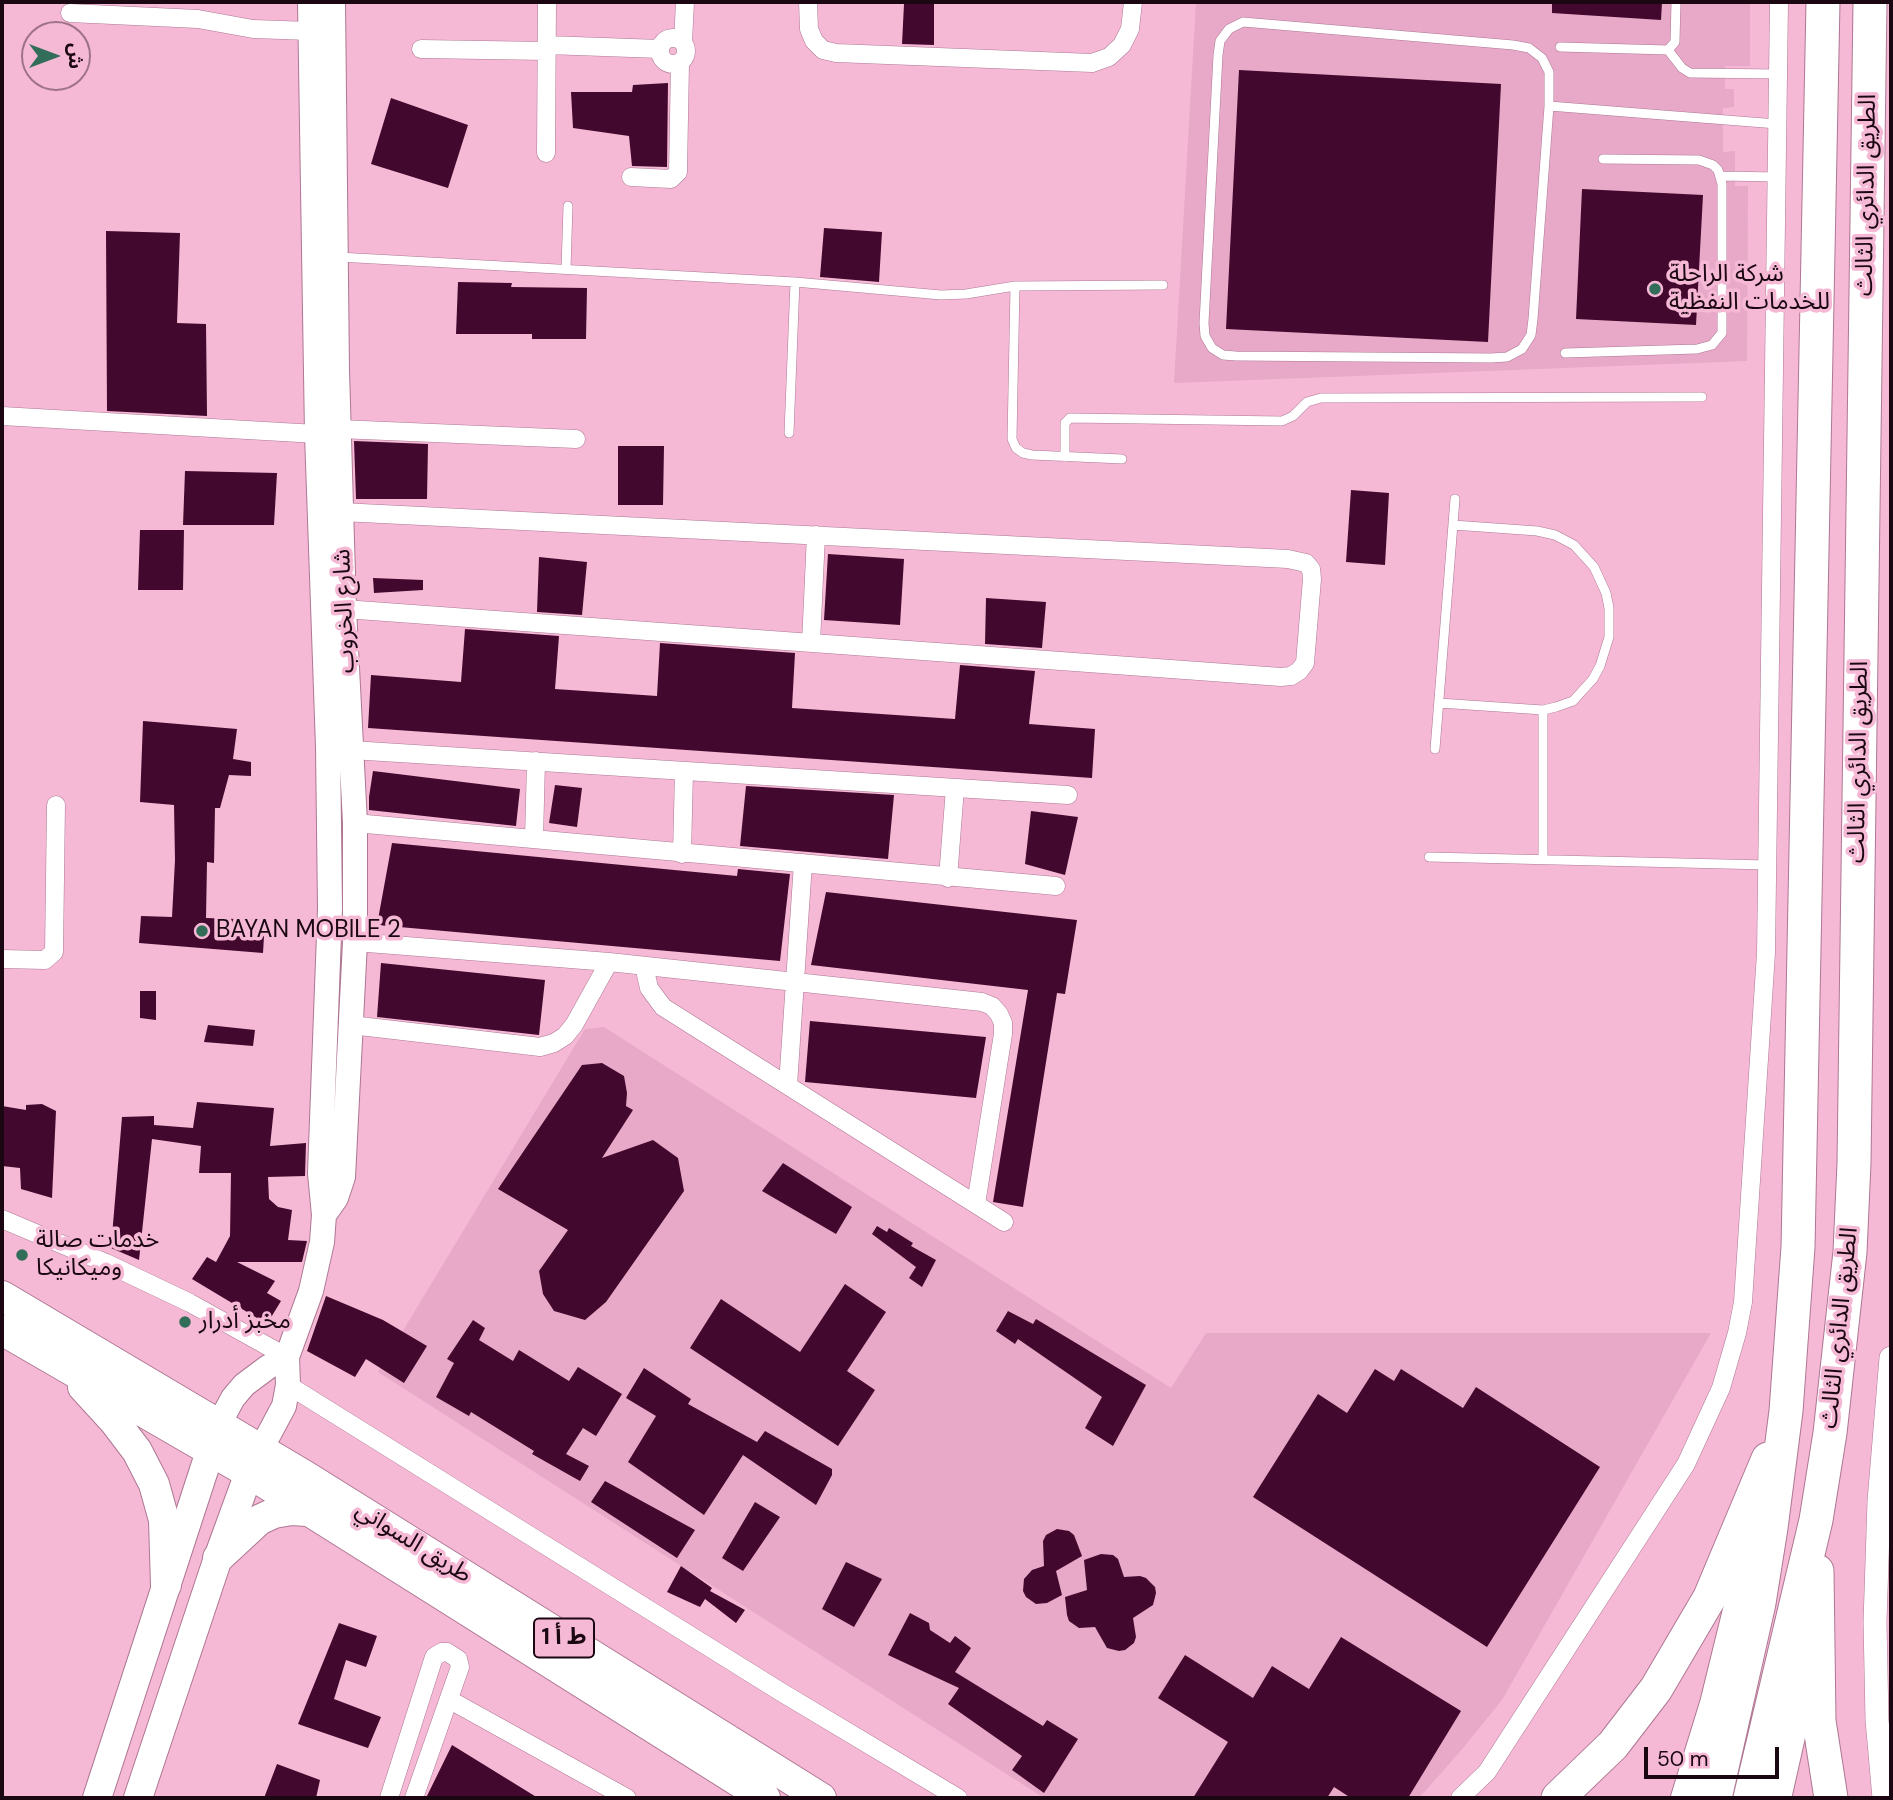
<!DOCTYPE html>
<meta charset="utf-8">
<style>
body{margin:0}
#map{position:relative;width:1893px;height:1800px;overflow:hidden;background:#f5b9d6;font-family:"DM Sans","Noto Sans Arabic",sans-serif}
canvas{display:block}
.frame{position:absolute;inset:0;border:4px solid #1b0712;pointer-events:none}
.north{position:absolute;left:21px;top:21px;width:70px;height:70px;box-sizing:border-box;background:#f5b9d6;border:2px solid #9e7288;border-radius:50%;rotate:90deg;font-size:19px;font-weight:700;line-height:28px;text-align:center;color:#1b0712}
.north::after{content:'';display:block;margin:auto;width:24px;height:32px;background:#316d58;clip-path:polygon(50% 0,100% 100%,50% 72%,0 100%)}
.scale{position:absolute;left:1644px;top:1747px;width:135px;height:32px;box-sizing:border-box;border:4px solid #1b0712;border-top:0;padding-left:9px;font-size:21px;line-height:24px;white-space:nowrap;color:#1b0712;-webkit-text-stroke:5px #f5b9d6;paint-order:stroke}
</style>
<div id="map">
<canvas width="1893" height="1800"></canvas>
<div class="frame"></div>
<div class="north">ش</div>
<div class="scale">50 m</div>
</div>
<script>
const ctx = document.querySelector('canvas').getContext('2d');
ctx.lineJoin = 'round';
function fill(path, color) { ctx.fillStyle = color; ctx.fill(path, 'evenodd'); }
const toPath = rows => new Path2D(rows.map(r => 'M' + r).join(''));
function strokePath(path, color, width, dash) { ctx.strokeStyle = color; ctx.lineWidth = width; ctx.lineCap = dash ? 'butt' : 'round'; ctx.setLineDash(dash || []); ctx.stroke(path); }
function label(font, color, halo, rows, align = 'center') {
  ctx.font = font + ' "DM Sans","Noto Sans Arabic",sans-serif'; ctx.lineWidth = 7; ctx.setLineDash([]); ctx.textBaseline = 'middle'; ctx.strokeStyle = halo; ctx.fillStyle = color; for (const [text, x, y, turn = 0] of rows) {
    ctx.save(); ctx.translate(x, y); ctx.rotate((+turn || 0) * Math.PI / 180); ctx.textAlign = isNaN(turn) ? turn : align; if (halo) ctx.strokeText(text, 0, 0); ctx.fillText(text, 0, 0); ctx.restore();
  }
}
fill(toPath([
 [1196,2,1750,2,1750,66,1725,66,1725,89,1734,89,1734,107,1723,108,1723,152,1735,151,1735,186,1748,186,1747,361,1174,383],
 [604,1027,1171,1388,1206,1333,1711,1333,1502,1700,1464,1747,1419,1798,1044,1798,378,1372,585,1029]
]), '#e8a8c8');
fill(toPath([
 [1552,2,1662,2,1661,20,1552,13],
 [904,4,934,4,934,45,902,44],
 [1239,70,1501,84,1488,342,1226,329],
 [668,83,667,167,632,166,629,136,573,128,571,92,632,92,633,85],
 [391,98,468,125,448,188,371,164],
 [1582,189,1703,195,1696,325,1576,319],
 [824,228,882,232,879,282,820,277],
 [106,231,180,233,177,323,206,324,207,416,107,411],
 [458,282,512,283,511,287,587,288,586,339,532,339,532,334,456,334],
 [354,441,428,444,427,499,356,499],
 [618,446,664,446,663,505,618,505],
 [185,471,277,473,274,525,183,525],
 [1351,490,1389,493,1385,565,1346,562],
 [140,530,184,530,183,590,138,590],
 [828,554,904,559,900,625,824,620],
 [539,557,587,562,582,615,537,612],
 [373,578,423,580,423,590,374,593],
 [986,598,1046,602,1042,648,985,644],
 [465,629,559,636,555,689,657,696,660,643,795,653,792,708,955,719,960,665,1035,671,1029,724,1095,729,1092,778,368,728,371,675,461,682],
 [143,721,237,729,233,759,251,762,251,776,229,775,220,808,215,808,214,863,207,862,206,918,265,920,263,953,139,943,141,916,172,917,175,860,174,805,140,802],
 [373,771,520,789,516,826,369,810,369,797],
 [555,785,582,788,577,827,549,823],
 [746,786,894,795,888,859,740,846],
 [1031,811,1078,817,1065,875,1025,864],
 [392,843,737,876,738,869,790,874,780,961,377,925],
 [826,892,1077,920,1065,994,1057,993,1023,1207,993,1202,1028,990,811,965],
 [381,963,545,980,539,1035,377,1017],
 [140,991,156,991,156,1020,140,1018],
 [810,1021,986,1037,976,1098,805,1082],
 [208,1025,255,1030,253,1046,204,1042],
 [602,1063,624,1076,627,1093,626,1106,633,1110,602,1158,653,1140,678,1158,684,1191,606,1302,585,1320,554,1311,543,1294,539,1271,568,1230,498,1189,582,1065],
 [197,1102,274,1108,270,1146,306,1143,305,1176,268,1177,269,1199,278,1207,292,1210,288,1240,307,1241,302,1262,237,1262,275,1281,267,1293,281,1301,267,1324,192,1279,207,1257,216,1262,230,1236,231,1173,199,1173,201,1146,152,1139,139,1260,111,1248,122,1117,154,1116,154,1125,193,1128],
 [42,1104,56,1111,52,1198,21,1189,20,1168,2,1166,2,1106,26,1110,26,1105],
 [783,1163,852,1207,836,1234,762,1191],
 [877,1226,887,1232,889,1228,913,1243,911,1246,936,1260,922,1287,909,1278,916,1267,872,1234],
 [845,1284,886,1312,847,1371,875,1390,838,1446,690,1348,721,1299,800,1352],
 [326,1296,383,1320,427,1346,404,1383,366,1359,355,1377,307,1351],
 [1008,1311,1033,1324,1036,1319,1146,1385,1113,1446,1085,1428,1102,1397,1018,1339,1015,1344,996,1331],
 [473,1320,485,1328,479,1340,513,1361,519,1350,569,1381,578,1367,622,1394,596,1436,583,1428,566,1454,589,1466,580,1481,532,1454,534,1451,471,1412,469,1416,436,1397,454,1363,447,1359],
 [644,1368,691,1399,688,1404,757,1442,765,1431,832,1469,832,1475,816,1505,743,1455,704,1515,628,1462,656,1416,626,1398],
 [1375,1369,1394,1381,1401,1369,1463,1408,1476,1387,1600,1467,1487,1647,1253,1497,1318,1394,1347,1413],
 [605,1481,695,1530,677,1558,591,1502],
 [755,1502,780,1517,743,1571,722,1558],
 [1057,1529,1069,1531,1074,1535,1082,1556,1056,1571,1062,1595,1047,1603,1036,1604,1026,1597,1023,1591,1024,1579,1032,1570,1044,1566,1043,1541,1046,1535],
 [1101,1554,1113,1555,1118,1559,1124,1577,1140,1576,1146,1578,1155,1587,1156,1593,1153,1605,1133,1618,1136,1637,1134,1643,1125,1650,1119,1651,1107,1648,1095,1627,1079,1628,1069,1621,1067,1615,1065,1597,1087,1590,1084,1560],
 [846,1562,882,1579,854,1627,822,1609],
 [681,1566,712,1588,710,1591,745,1610,736,1623,705,1599,700,1607,667,1592],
 [910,1613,929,1623,930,1630,950,1643,955,1636,971,1648,955,1672,1043,1726,1047,1720,1078,1739,1044,1793,1012,1770,1022,1756,948,1704,959,1688,888,1655],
 [339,1623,377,1636,366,1667,346,1660,334,1699,381,1717,368,1748,298,1724],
 [1341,1637,1461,1711,1408,1798,1351,1798,1334,1787,1327,1798,1193,1798,1228,1742,1158,1698,1185,1655,1253,1698,1272,1666,1309,1689],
 [452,1745,538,1798,426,1798],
 [277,1764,320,1780,316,1798,264,1798]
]), '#43082d');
const service = toPath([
 [1243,22,1513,45,1529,48,1542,58,1549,72,1549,106,1533,319,1531,335,1522,349,1507,357,1491,358,1236,356,1223,355,1212,348,1205,336,1204,323,1218,55,1220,41,1229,29,1243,22],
 [1560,47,1668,50,1675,42,1676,2],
 [1668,50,1682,68,1690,73,1778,74],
 [1549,106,1777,124],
 [1721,176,1777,177],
 [338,257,795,282,941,295,966,294,1015,286,1163,285],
 [566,269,568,206],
 [1015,286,1012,439,1016,448,1023,453,1032,455,1122,459],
 [1565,353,1697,349,1712,345,1722,333,1722,184,1718,170,1713,165,1699,160,1603,159],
 [789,433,795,282],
 [1065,457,1065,423,1070,418,1282,421,1293,416,1307,402,1321,398,1702,397],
 [1439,703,1543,710,1556,707,1573,701,1593,679,1600,666,1609,637,1609,608,1606,593,1594,567,1574,545,1555,535,1537,531,1453,525],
 [1543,710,1543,859],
 [1435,749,1455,499],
 [1429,857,1767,865]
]);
const minor = toPath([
 [808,2,809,29,814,41,823,50,836,53,1092,63,1109,57,1122,45,1130,29,1133,2],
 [70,13,198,19,253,29,310,31],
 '660 51a13 13 0 1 1 26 0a13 13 0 1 1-26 0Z',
 [683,42,685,2],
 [547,45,660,49],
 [421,49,547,51],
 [546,153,547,2],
 [631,177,671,179,678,172,680,63],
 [2,416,317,434],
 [339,429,576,439],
 [341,512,1288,559,1306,563,1311,569,1312,579,1305,663,1299,671,1291,676,1281,677,344,609],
 [811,643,816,535],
 [351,750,1068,795],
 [355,823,1056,886],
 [534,839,536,761],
 [682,854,684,771],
 [948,878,955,788],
 [355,942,609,962,982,1002,992,1006,999,1014,1003,1023,1003,1034,976,1204],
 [2,959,45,960,54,952,56,805],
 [644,966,649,988,663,1007,1004,1222],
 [351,1025,540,1047,554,1043,565,1036,574,1025,609,962],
 [788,1085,803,863],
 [2,1219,106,1263,190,1303,287,1357],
 [288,1385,781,1692,958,1798],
 [450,1700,627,1798],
 [389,1798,434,1657,442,1652,447,1652,458,1659,460,1667,414,1798],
 [1460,1798,1487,1772,1686,1464,1721,1388,1737,1333,1743,1302,1766,953,1779,2]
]);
const tertiary = toPath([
 [1884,1798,1877,1720,1875,1622,1879,1501,1891,1358]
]);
const secondary = toPath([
 [324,1215,336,1198,343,1177,355,942,355,823,344,609,337,370,333,2],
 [219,1424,233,1398,244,1385,268,1367,287,1357],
 [261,1449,284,1406,288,1385,287,1357,311,1291,322,1242,324,1215,320,1173,330,908,328,747,317,434,310,2]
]);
const primary = toPath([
 [97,1798,217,1430],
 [138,1798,218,1558,249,1473,258,1454]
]);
const trunk = toPath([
 [2,1296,307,1477,821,1798],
 [2,1330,249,1473,765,1798],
 [83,1387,115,1422,137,1451,154,1484,164,1520,166,1585],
 [218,1558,259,1520,274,1513,291,1510,307,1511],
 [1686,1798,1715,1704,1756,1537],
 [1776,1798,1790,1736,1802,1629]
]);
const motorway = toPath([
 [1817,1571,1819,1721,1831,1798],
 [1558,1798,1613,1745,1656,1689,1710,1597,1768,1459],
 [1715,1798,1759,1603,1771,1528,1786,1411,1798,1247,1823,2],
 [1750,1798,1816,1520,1830,1433,1850,1252,1854,1163,1870,2]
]);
strokePath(service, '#ae7793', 10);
strokePath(minor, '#ae7793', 19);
strokePath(tertiary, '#ae7793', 24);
strokePath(secondary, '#ae7793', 26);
strokePath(primary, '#ae7793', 30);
strokePath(trunk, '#ae7793', 32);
strokePath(motorway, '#ae7793', 35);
strokePath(service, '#fff', 9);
strokePath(minor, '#fff', 18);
strokePath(tertiary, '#fff', 23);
strokePath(secondary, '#fff', 24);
strokePath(primary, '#fff', 28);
strokePath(trunk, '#fff', 30);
strokePath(motorway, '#fff', 33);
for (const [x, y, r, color] of [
 [1655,289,7,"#316d58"],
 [202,931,7,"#316d58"],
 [22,1255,7,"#316d58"],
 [185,1322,7,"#316d58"]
]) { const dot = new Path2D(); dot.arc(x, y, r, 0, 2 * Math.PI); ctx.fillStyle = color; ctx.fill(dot); strokePath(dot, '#f5b9d6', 2.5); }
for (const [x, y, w] of [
 [564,1638,60]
]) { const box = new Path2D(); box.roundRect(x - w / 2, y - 19.5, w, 39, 5); ctx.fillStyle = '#f5b9d6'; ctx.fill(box); strokePath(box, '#1b0712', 2); }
label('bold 23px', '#1b0712', null, [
 ["ط أ 1",564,1638]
]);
label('24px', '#1b0712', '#f5b9d6', [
 ["الطريق الدائري الثالث",1867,195,-89],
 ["شارع الخروب",345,611,-92],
 ["الطريق الدائري الثالث",1859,762,-89],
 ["الطريق الدائري الثالث",1840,1328,-84],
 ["طريق السواني",413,1543,32]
]);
label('24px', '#1b0712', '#f5b9d6', [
 ["شركة الراحلة",1669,275],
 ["للخدمات النفظية",1669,303],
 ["BAYAN MOBILE 2",216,931],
 ["خدمات صالة",36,1241],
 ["وميكانيكا",36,1269],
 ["مخبز أدرار",199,1322]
], 'left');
</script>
